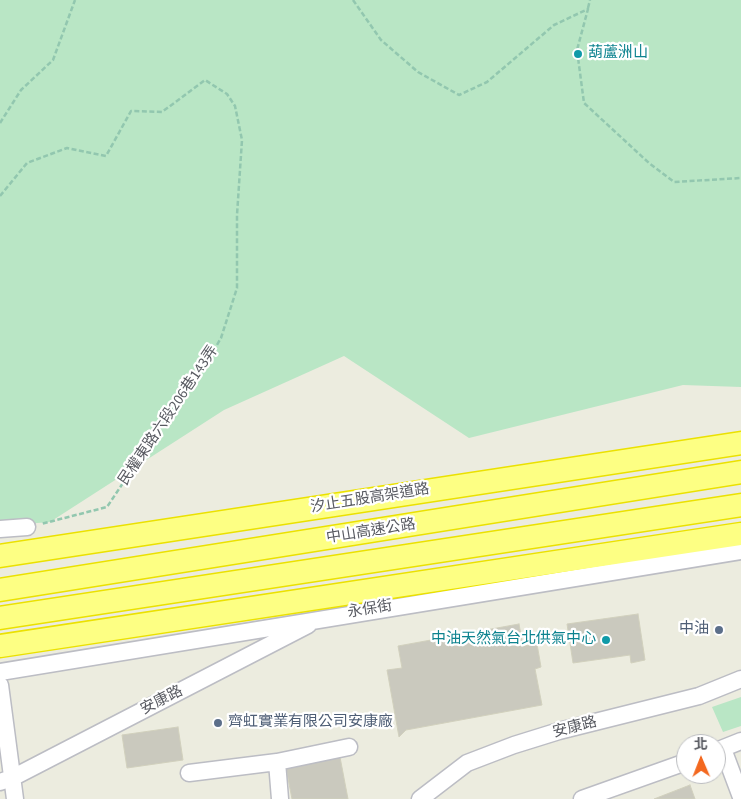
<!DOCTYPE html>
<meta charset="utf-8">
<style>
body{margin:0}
#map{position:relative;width:741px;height:799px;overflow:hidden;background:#ececdf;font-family:"Source Sans 3","Noto Sans TC",sans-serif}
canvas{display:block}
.north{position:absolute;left:676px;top:734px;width:50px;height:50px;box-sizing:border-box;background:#fff;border:1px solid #bcbdc0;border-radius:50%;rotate:359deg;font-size:14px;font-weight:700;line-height:20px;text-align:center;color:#585a61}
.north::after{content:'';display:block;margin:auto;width:18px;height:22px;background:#f3681f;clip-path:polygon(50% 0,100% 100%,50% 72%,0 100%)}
</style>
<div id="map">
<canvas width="741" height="799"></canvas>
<div class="north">北</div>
</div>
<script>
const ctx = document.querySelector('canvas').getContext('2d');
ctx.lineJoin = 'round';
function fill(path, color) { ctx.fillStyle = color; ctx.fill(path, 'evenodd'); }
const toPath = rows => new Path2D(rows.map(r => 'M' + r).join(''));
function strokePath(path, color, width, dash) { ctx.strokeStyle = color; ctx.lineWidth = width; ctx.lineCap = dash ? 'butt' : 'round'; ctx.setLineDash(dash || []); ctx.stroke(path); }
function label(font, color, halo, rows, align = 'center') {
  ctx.font = font + ' "Source Sans 3","Noto Sans TC",sans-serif'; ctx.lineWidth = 4.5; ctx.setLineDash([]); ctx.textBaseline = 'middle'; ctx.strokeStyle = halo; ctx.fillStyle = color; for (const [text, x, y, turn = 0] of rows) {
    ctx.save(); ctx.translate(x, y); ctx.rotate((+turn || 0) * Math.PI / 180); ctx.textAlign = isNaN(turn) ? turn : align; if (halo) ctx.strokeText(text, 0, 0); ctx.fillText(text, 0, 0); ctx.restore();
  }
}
fill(toPath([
 [0,0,741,0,741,387,683,385,469,438,344,356,224,410,50,522,0,526],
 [741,697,741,726,723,732,712,707]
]), '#b9e6c5');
const building = toPath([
 [638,614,645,660,631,663,630,655,573,663,567,624,638,614],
 [519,624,523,646,537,644,541,667,535,669,542,705,406,730,399,737,387,670,402,668,398,646,519,624],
 [178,727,183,760,127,768,122,735,178,727],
 [340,757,348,799,292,799,286,768,340,757],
 [690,785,695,799,654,799,690,785]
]);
fill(building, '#cac9be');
strokePath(building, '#d1d0bd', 1);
const minor = toPath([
 [0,529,27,527],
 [0,672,741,551],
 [0,685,15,799],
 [723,749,741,797],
 [716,751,741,741],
 [277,762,349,747],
 [189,773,277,762,280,799],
 [0,782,12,778,308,625],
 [420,799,467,763,514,745,559,731,699,696,741,679],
 [582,799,686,762]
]);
const highway = toPath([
 [0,556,741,443],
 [0,590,741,472],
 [0,618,741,505],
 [0,646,741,534]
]);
strokePath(minor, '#bcbdc4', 19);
strokePath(highway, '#ebe100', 25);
strokePath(toPath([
 [353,0,381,40,418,72,459,95,487,82,554,25,588,9,577,50,584,103,649,163,674,182,741,178],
 [588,8,590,0],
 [0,123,21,90,53,60,75,0],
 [0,196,27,163,67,148,106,156,131,111,162,112,205,80,227,94,235,106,242,140,237,215,237,288,221,338,198,377,167,417,107,507,41,524]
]), '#92c7af', 2.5, [5, 2.5]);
strokePath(minor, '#fff', 16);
strokePath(highway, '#fdff83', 22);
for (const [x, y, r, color] of [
 [578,54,5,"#0f9aa8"],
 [719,630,5,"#5c6f8a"],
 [606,640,5,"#0f9aa8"],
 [218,723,5,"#5c6f8a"]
]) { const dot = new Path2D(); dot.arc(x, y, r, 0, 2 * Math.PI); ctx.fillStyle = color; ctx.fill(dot); strokePath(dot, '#fff', 2); }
label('15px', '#0d838f', '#fff', [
 ["葫蘆洲山",588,54],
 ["中油天然氣台北供氣中心",596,640,"right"]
], 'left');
label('15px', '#585a61', '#fff', [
 ["民權東路六段206巷143弄",169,416,-56],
 ["汐止五股高架道路",370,499,-9],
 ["中山高速公路",371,532,-9],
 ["永保街",370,610,-9],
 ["安康路",162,701,-27],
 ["安康路",575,728,-14]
]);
label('15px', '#4e5e75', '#fff', [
 ["中油",709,630],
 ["齊虹實業有限公司安康廠",228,723,"left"]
], 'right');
</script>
